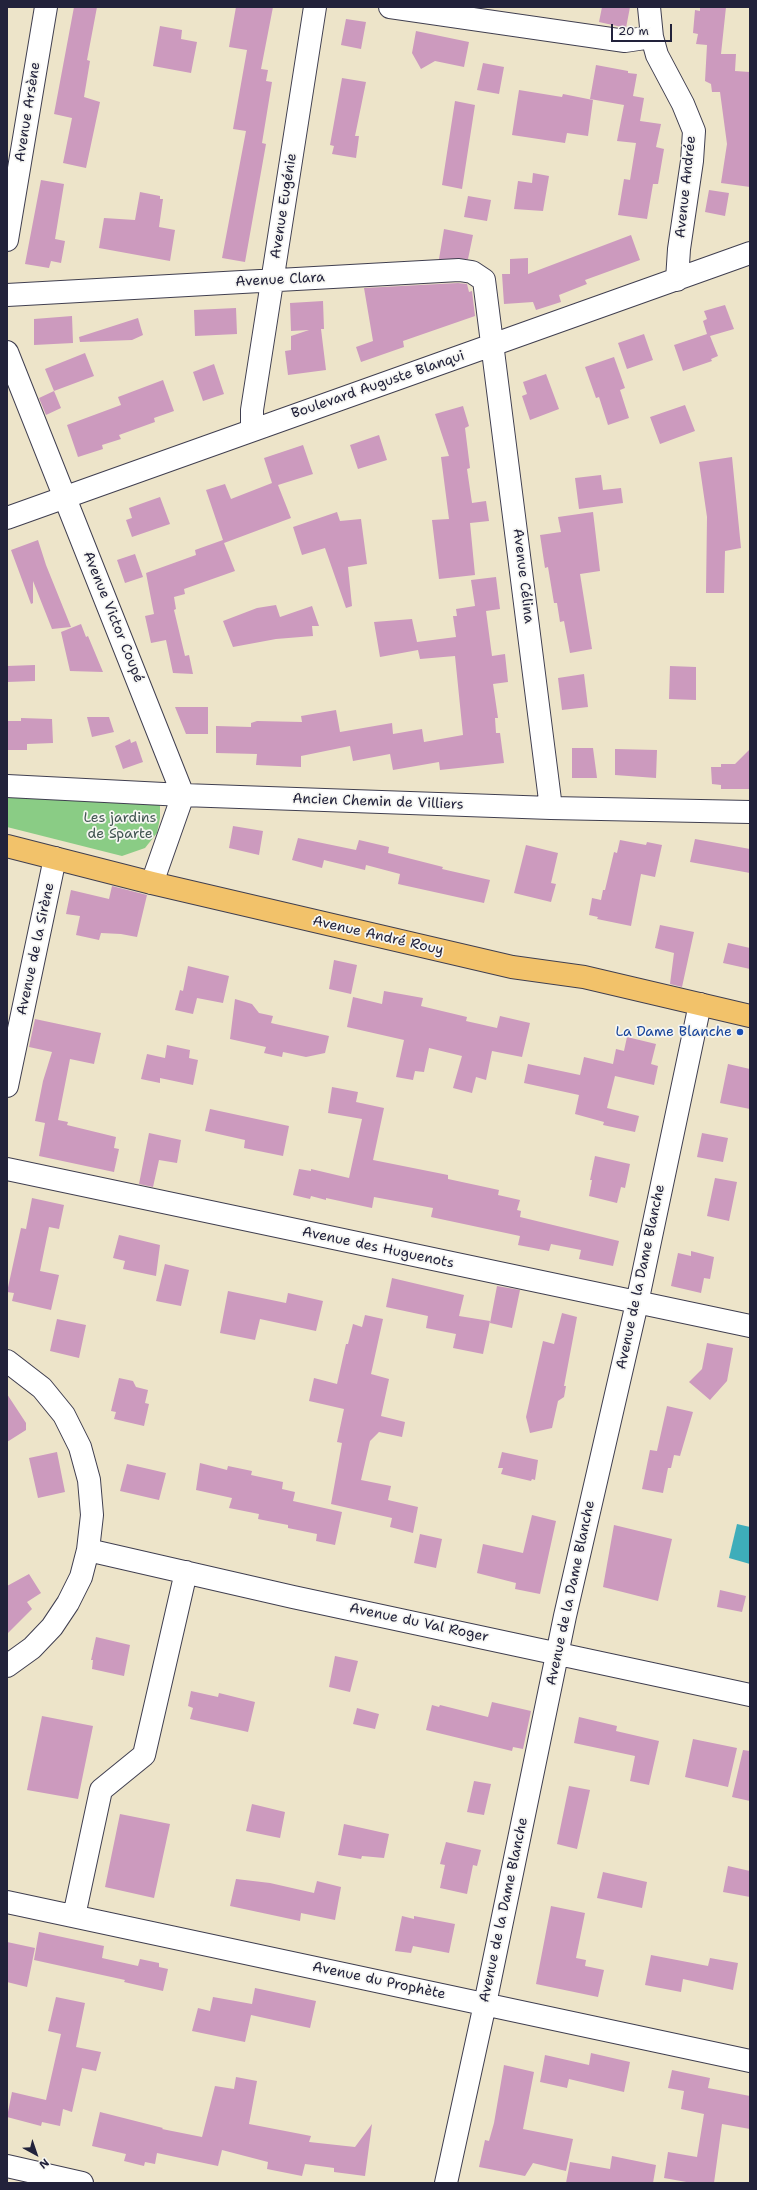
<!DOCTYPE html>
<meta charset="utf-8">
<style>
body{margin:0}
#map{position:relative;width:757px;height:2190px;overflow:hidden;background:#ede4c9;font-family:"Shantell Sans",sans-serif}
canvas{display:block}
.frame{position:absolute;inset:0;border:8px solid #22223b;pointer-events:none}
.north{position:absolute;left:16px;top:2134px;width:40px;height:40px;-webkit-text-stroke:3px #f6f6f2;paint-order:stroke;rotate:140deg;font-size:11px;font-weight:700;line-height:16px;text-align:center;color:#22223b}
.north::after{content:'';display:block;margin:auto;width:14px;height:18px;background:#22223b;clip-path:polygon(50% 0,100% 100%,50% 72%,0 100%)}
.scale{position:absolute;left:611px;top:24px;width:61px;height:18px;box-sizing:border-box;border:2px solid #22223b;border-top:0;padding-left:5px;font-size:12px;line-height:14px;white-space:nowrap;color:#22223b;-webkit-text-stroke:3px #f6f6f2;paint-order:stroke}
</style>
<div id="map">
<canvas width="757" height="2190"></canvas>
<div class="frame"></div>
<div class="north">N</div>
<div class="scale">20 m</div>
</div>
<script>
const ctx = document.querySelector('canvas').getContext('2d');
ctx.lineJoin = 'round';
function fill(path, color) { ctx.fillStyle = color; ctx.fill(path, 'evenodd'); }
const toPath = rows => new Path2D(rows.map(r => 'M' + r).join(''));
function strokePath(path, color, width, dash) { ctx.strokeStyle = color; ctx.lineWidth = width; ctx.lineCap = dash ? 'butt' : 'round'; ctx.setLineDash(dash || []); ctx.stroke(path); }
function label(font, color, halo, rows, align = 'center') {
  ctx.font = font + ' "Shantell Sans",sans-serif'; ctx.lineWidth = 3.5; ctx.setLineDash([]); ctx.textBaseline = 'middle'; ctx.strokeStyle = halo; ctx.fillStyle = color; for (const [text, x, y, turn = 0] of rows) {
    ctx.save(); ctx.translate(x, y); ctx.rotate((+turn || 0) * Math.PI / 180); ctx.textAlign = isNaN(turn) ? turn : align; if (halo) ctx.strokeText(text, 0, 0); ctx.fillText(text, 0, 0); ctx.restore();
  }
}
fill(toPath([
 [7,794,160,805,160,818,157,833,145,848,122,856,7,827]
]), '#8acc85');
fill(toPath([
 [737,1524,750,1527,750,1564,729,1558]
]), '#3eadba');
fill(toPath([
 [74,7,97,7,87,60,90,61,84,97,100,102,86,168,63,163,72,118,54,114],
 [236,7,273,7,261,69,268,70,266,81,272,82,262,143,266,144,245,262,222,258,246,131,233,129,247,50,229,47],
 [602,7,630,7,626,28,599,22],
 [700,7,726,7,721,54,736,54,735,71,750,72,750,187,721,183,727,144,720,92,712,92,711,84,705,81,707,45,696,44,698,34,693,33,695,10,700,11],
 [346,19,366,22,361,49,341,45],
 [160,26,182,30,181,39,197,42,191,73,153,66],
 [416,31,469,42,464,67,435,61,421,69,412,53],
 [483,63,504,67,499,94,477,90],
 [596,65,628,71,628,73,637,74,633,96,644,98,640,121,661,124,656,147,664,149,658,184,653,184,647,219,618,215,624,179,630,180,636,143,617,141,624,105,590,99],
 [342,78,366,82,355,136,359,136,356,158,332,154,334,146,330,145],
 [519,90,562,97,563,94,593,100,588,136,567,133,565,143,512,135],
 [455,101,475,105,462,189,442,185],
 [533,173,549,176,543,211,514,209,518,181,532,183],
 [41,180,64,184,55,239,65,241,61,263,51,261,49,268,25,264],
 [709,190,729,193,725,216,705,212],
 [140,192,160,196,160,199,163,199,159,227,175,230,170,261,99,248,104,218,135,220],
 [468,196,491,200,487,221,464,217],
 [444,229,473,235,468,259,439,259],
 [631,235,640,260,585,280,587,284,559,295,561,302,536,310,533,302,504,304,502,274,510,274,510,259,528,258,528,274],
 [458,283,467,284,469,292,472,291,475,316,403,341,404,347,361,362,356,347,373,341,364,288],
 [323,301,324,329,321,329,326,370,288,375,285,351,291,350,291,336,309,330,291,331,290,303],
 [725,305,734,329,710,336,718,356,711,359,712,361,683,371,674,345,707,334,703,321,707,319,704,311],
 [236,308,237,334,195,336,194,310],
 [72,316,73,343,34,345,34,319],
 [138,318,143,335,132,340,80,342,79,337],
 [644,334,653,360,627,369,618,343],
 [85,353,94,376,54,391,45,369],
 [614,357,625,388,620,390,629,418,608,425,599,397,596,398,585,367],
 [214,364,224,394,203,401,193,372],
 [546,374,559,409,530,420,522,396,527,394,523,382],
 [163,380,174,411,154,418,155,422,119,435,121,439,102,445,103,449,78,457,67,425,121,405,118,397],
 [54,391,61,408,46,415,39,398],
 [685,405,695,431,660,444,650,417],
 [463,406,469,426,465,428,470,468,467,469,472,503,486,501,489,521,470,523,475,575,439,579,432,520,449,519,441,457,449,456,435,414],
 [379,435,387,460,358,469,350,445],
 [303,445,313,474,278,485,291,518,224,543,235,571,184,589,185,594,174,597,176,609,174,610,185,656,189,655,193,674,173,673,166,640,151,643,145,616,154,614,146,573,196,555,195,550,223,540,206,490,225,484,231,499,272,483,264,458],
 [732,457,741,548,725,551,724,593,706,593,707,517,699,462],
 [601,475,603,490,621,488,623,503,579,509,575,478],
 [160,497,170,524,132,537,126,520,132,518,129,508],
 [337,512,340,521,361,519,367,564,348,567,352,606,346,608,325,548,302,555,293,527],
 [593,512,600,571,580,574,592,649,570,653,564,621,560,622,557,603,554,603,548,567,545,568,540,535,561,532,558,517],
 [38,540,46,565,71,627,52,629,33,581,33,603,31,604,11,550],
 [135,554,143,577,125,583,117,560],
 [496,577,500,609,486,611,492,656,505,654,508,682,493,684,498,718,495,718,496,733,500,733,504,763,440,770,439,762,393,770,390,754,353,761,350,746,301,756,301,767,256,765,257,754,216,753,216,726,251,727,251,723,257,721,302,722,301,716,336,710,340,732,392,723,393,734,422,729,424,742,463,735,455,656,420,659,418,650,380,657,374,622,412,619,417,642,456,637,453,616,457,616,456,609,475,606,471,580],
 [276,605,280,617,312,606,319,626,312,626,313,636,276,639,233,647,223,621,257,608],
 [81,624,86,637,88,636,103,672,70,671,61,632],
 [35,665,35,681,7,682,7,666],
 [670,666,696,667,696,700,669,699],
 [584,674,588,707,562,710,558,678],
 [175,707,208,707,208,734,186,734],
 [87,717,109,717,114,732,92,737],
 [21,718,52,719,53,743,27,744,27,750,7,750,7,721,21,721],
 [130,739,131,743,136,741,143,762,123,769,115,746],
 [572,748,593,748,597,778,572,778],
 [615,749,657,750,656,778,615,775],
 [750,749,750,789,721,789,721,785,712,784,711,767,721,767,721,764,735,764],
 [233,826,263,831,259,855,229,848],
 [298,838,356,850,359,840,389,847,388,853,443,867,442,869,490,880,484,903,398,884,400,874,366,865,365,870,324,860,322,868,292,860],
 [695,839,750,849,750,873,690,862],
 [620,840,646,845,647,842,662,845,655,877,641,874,631,926,597,919,598,917,589,915,592,898,601,900,603,890,605,890,614,852,617,853],
 [526,845,558,853,551,883,556,884,551,902,514,893],
 [112,886,147,895,137,937,121,934,101,933,99,940,76,935,80,916,66,914,71,890,109,899],
 [660,925,694,932,682,987,670,984,674,953,655,948],
 [728,943,750,948,750,969,723,963],
 [334,960,357,965,351,994,329,989],
 [188,966,229,976,223,1003,197,998,193,1014,175,1010,180,990,183,991],
 [384,991,423,998,421,1006,467,1017,466,1021,497,1028,500,1016,530,1023,522,1057,492,1051,486,1080,476,1077,472,1093,453,1088,462,1056,429,1048,424,1072,415,1071,413,1080,396,1077,404,1040,347,1027,353,997,382,1004],
 [235,999,252,1004,259,1013,273,1016,271,1023,329,1036,325,1053,306,1057,283,1052,282,1057,264,1053,266,1047,230,1039],
 [35,1019,101,1033,94,1064,70,1059,58,1120,68,1122,67,1125,116,1137,114,1148,119,1149,114,1172,39,1156,45,1123,35,1121,43,1081,52,1052,29,1047],
 [627,1037,656,1044,651,1064,658,1066,654,1085,615,1076,607,1108,639,1116,635,1132,603,1125,604,1122,575,1114,579,1095,524,1083,528,1064,580,1075,584,1057,613,1064,616,1049,624,1051],
 [167,1045,190,1050,189,1058,198,1060,193,1085,160,1078,160,1083,141,1079,147,1054,165,1058],
 [728,1064,750,1069,750,1109,720,1103],
 [332,1087,358,1092,356,1102,384,1108,373,1160,448,1175,448,1179,499,1190,498,1195,520,1200,517,1210,521,1211,520,1217,619,1241,613,1266,579,1259,581,1250,551,1244,549,1251,518,1245,520,1236,431,1217,433,1208,374,1197,372,1208,326,1198,326,1200,311,1196,310,1199,293,1195,299,1169,311,1171,311,1169,349,1178,362,1119,328,1113],
 [210,1109,289,1126,283,1156,244,1148,245,1140,205,1131],
 [149,1133,181,1140,177,1163,159,1160,153,1187,139,1184],
 [702,1133,728,1138,723,1162,697,1157],
 [595,1156,630,1164,625,1188,621,1187,617,1203,589,1196,592,1180,590,1180],
 [715,1178,737,1182,729,1221,707,1216],
 [32,1198,64,1205,59,1229,49,1227,40,1271,59,1275,51,1310,12,1301,14,1293,7,1292,21,1228,26,1229],
 [119,1235,160,1245,156,1276,123,1269,125,1261,113,1258],
 [691,1251,714,1257,710,1279,704,1278,701,1293,671,1286,678,1253,691,1256],
 [165,1264,189,1270,181,1306,156,1301],
 [392,1278,464,1295,459,1316,490,1321,483,1354,453,1348,456,1334,426,1328,428,1316,386,1307],
 [497,1286,520,1290,512,1328,490,1323],
 [228,1291,286,1303,288,1293,323,1301,316,1331,260,1319,255,1340,220,1333],
 [562,1313,577,1317,564,1386,566,1386,564,1397,558,1401,552,1428,530,1433,526,1417,543,1341,554,1344],
 [365,1315,383,1319,371,1374,389,1379,381,1416,405,1422,402,1437,379,1432,370,1441,361,1480,391,1486,388,1500,418,1507,413,1533,390,1527,392,1518,331,1504,342,1443,337,1442,344,1409,309,1401,314,1378,337,1384,346,1344,348,1344,353,1324,362,1327],
 [57,1319,86,1325,79,1358,50,1351],
 [707,1343,733,1348,727,1381,710,1400,689,1382,702,1369],
 [119,1378,133,1381,136,1387,148,1390,145,1403,149,1404,144,1426,114,1419,116,1412,111,1411],
 [7,1394,26,1423,26,1430,7,1442],
 [667,1406,693,1412,680,1456,674,1455,671,1468,668,1468,663,1493,642,1489,650,1450,657,1451],
 [57,1452,65,1492,38,1498,29,1458],
 [502,1452,538,1460,535,1480,532,1479,531,1481,501,1474,503,1468,498,1468],
 [200,1463,227,1470,228,1466,252,1471,251,1475,283,1482,282,1489,295,1492,293,1501,342,1512,335,1545,316,1541,317,1534,288,1528,288,1525,258,1519,259,1514,229,1508,232,1498,196,1490],
 [127,1464,166,1473,159,1500,120,1491],
 [532,1515,556,1521,540,1594,515,1589,516,1583,477,1573,483,1544,523,1553],
 [614,1525,672,1539,658,1601,603,1587],
 [420,1534,442,1539,436,1568,414,1563],
 [29,1574,41,1593,27,1602,32,1609,7,1634,7,1586],
 [720,1590,746,1596,742,1612,717,1607],
 [96,1637,130,1645,124,1676,92,1669,93,1660,91,1660],
 [335,1656,358,1661,350,1692,329,1687],
 [191,1691,218,1697,219,1693,255,1702,248,1732,190,1719,193,1708,188,1706],
 [492,1702,531,1711,523,1749,513,1747,512,1751,426,1730,432,1705,439,1707,440,1705,488,1717],
 [357,1708,379,1714,375,1729,353,1724],
 [42,1716,93,1726,78,1799,27,1790],
 [579,1717,617,1726,616,1731,659,1741,649,1785,630,1781,635,1756,574,1743],
 [693,1739,737,1748,728,1787,685,1777],
 [743,1750,750,1751,750,1801,732,1797],
 [474,1781,491,1784,484,1815,467,1812],
 [569,1786,590,1790,577,1849,557,1844],
 [252,1804,285,1812,280,1838,246,1831],
 [120,1814,170,1824,154,1898,105,1887],
 [344,1824,389,1834,384,1858,362,1856,361,1859,338,1855],
 [446,1842,481,1850,477,1866,473,1865,467,1894,440,1888,445,1865,440,1864],
 [728,1866,750,1871,750,1897,723,1892],
 [603,1872,647,1882,642,1908,597,1898],
 [236,1879,270,1883,314,1893,317,1881,341,1887,335,1920,301,1913,300,1921,230,1906],
 [551,1906,585,1913,576,1958,586,1960,585,1966,604,1970,598,1997,536,1984],
 [402,1916,414,1919,414,1916,455,1924,449,1953,413,1946,411,1953,395,1951],
 [39,1932,104,1946,102,1958,138,1966,140,1959,159,1963,159,1967,168,1969,163,1991,124,1982,125,1980,34,1960],
 [7,1942,35,1948,27,1987,7,1982],
 [651,1955,708,1966,710,1958,738,1963,733,1990,683,1979,681,1992,645,1985],
 [255,1988,316,2001,310,2028,251,2015,245,2042,192,2031,198,2008,210,2011,213,1997,252,2004],
 [56,1997,85,2003,76,2047,101,2052,96,2071,82,2068,72,2112,63,2109,60,2126,42,2122,41,2126,7,2117,12,2092,46,2100,61,2034,48,2031],
 [591,2053,630,2062,624,2092,569,2079,567,2088,540,2082,545,2055,589,2065],
 [504,2065,534,2072,523,2129,573,2139,566,2171,533,2163,525,2176,479,2167,485,2140,489,2141,494,2123],
 [672,2070,710,2078,708,2088,750,2096,750,2129,722,2124,714,2183,692,2183,664,2178,668,2152,697,2157,704,2114,681,2109,684,2091,668,2088],
 [236,2077,257,2081,249,2124,311,2136,309,2142,355,2147,372,2124,365,2176,334,2172,334,2168,305,2164,302,2176,267,2169,268,2162,222,2150,218,2166,157,2153,155,2164,145,2162,144,2166,124,2161,126,2154,92,2146,100,2112,163,2128,162,2129,202,2137,215,2086,234,2089],
 [612,2156,656,2165,653,2183,566,2183,570,2162,610,2169]
]), '#cc9abe');
const minor = toPath([
 [390,7,625,41,652,37],
 [649,7,652,37,657,55,683,104,694,131,692,161,679,249,677,280],
 [7,240,46,7],
 [7,295,459,270,472,272,484,280,551,808],
 [7,352,183,795,152,883],
 [252,429,252,410,315,7],
 [7,518,750,253],
 [7,786,183,795,551,808,750,812],
 [7,1086,55,858],
 [7,1169,750,1326],
 [7,1361,42,1388,64,1415,80,1447,89,1480,92,1515,88,1550,81,1577,68,1603,52,1627,32,1648,7,1666],
 [88,1550,293,1597,750,1695],
 [7,1902,750,2061],
 [74,1916,101,1790,144,1755,186,1572],
 [7,2166,82,2183],
 [446,2183,485,2004,565,1616,637,1303,700,1004]
]);
const major = toPath([
 [7,846,152,883,512,967,584,977,750,1016]
]);
strokePath(minor, '#403f50', 24);
strokePath(major, '#403f50', 24);
strokePath(minor, '#fff', 22);
strokePath(major, '#f2c26a', 22);
for (const [x, y, r, color] of [
 [740,1032,4,"#1a4fb4"]
]) { const dot = new Path2D(); dot.arc(x, y, r, 0, 2 * Math.PI); ctx.fillStyle = color; ctx.fill(dot); strokePath(dot, '#f6f6f2', 1.5); }
label('14px', '#22223b', '#f6f6f2', [
 ["Avenue Arsène",28,112,-81],
 ["Avenue Andrée",686,187,-84],
 ["Avenue Eugénie",284,206,-81],
 ["Avenue Clara",280,280,-3],
 ["Boulevard Auguste Blanqui",378,385,-19],
 ["Avenue Célina",523,576,83],
 ["Avenue Victor Coupé",113,617,68],
 ["Ancien Chemin de Villiers",378,802,2],
 ["Avenue André Rouy",378,936,13],
 ["Avenue de la Sirène",36,949,-78],
 ["Avenue des Huguenots",378,1248,12],
 ["Avenue de la Dame Blanche",641,1277,-78],
 ["Avenue de la Dame Blanche",571,1593,-78],
 ["Avenue du Val Roger",419,1623,12],
 ["Avenue de la Dame Blanche",504,1910,-78],
 ["Avenue du Prophète",379,1981,12]
]);
label('14px', '#415551', '#f6f6f2', [
 ["Les jardins",120,818],
 ["de Sparte",120,834]
]);
label('14px', '#164399', '#f6f6f2', [
 ["La Dame Blanche",732,1032]
], 'right');
</script>
